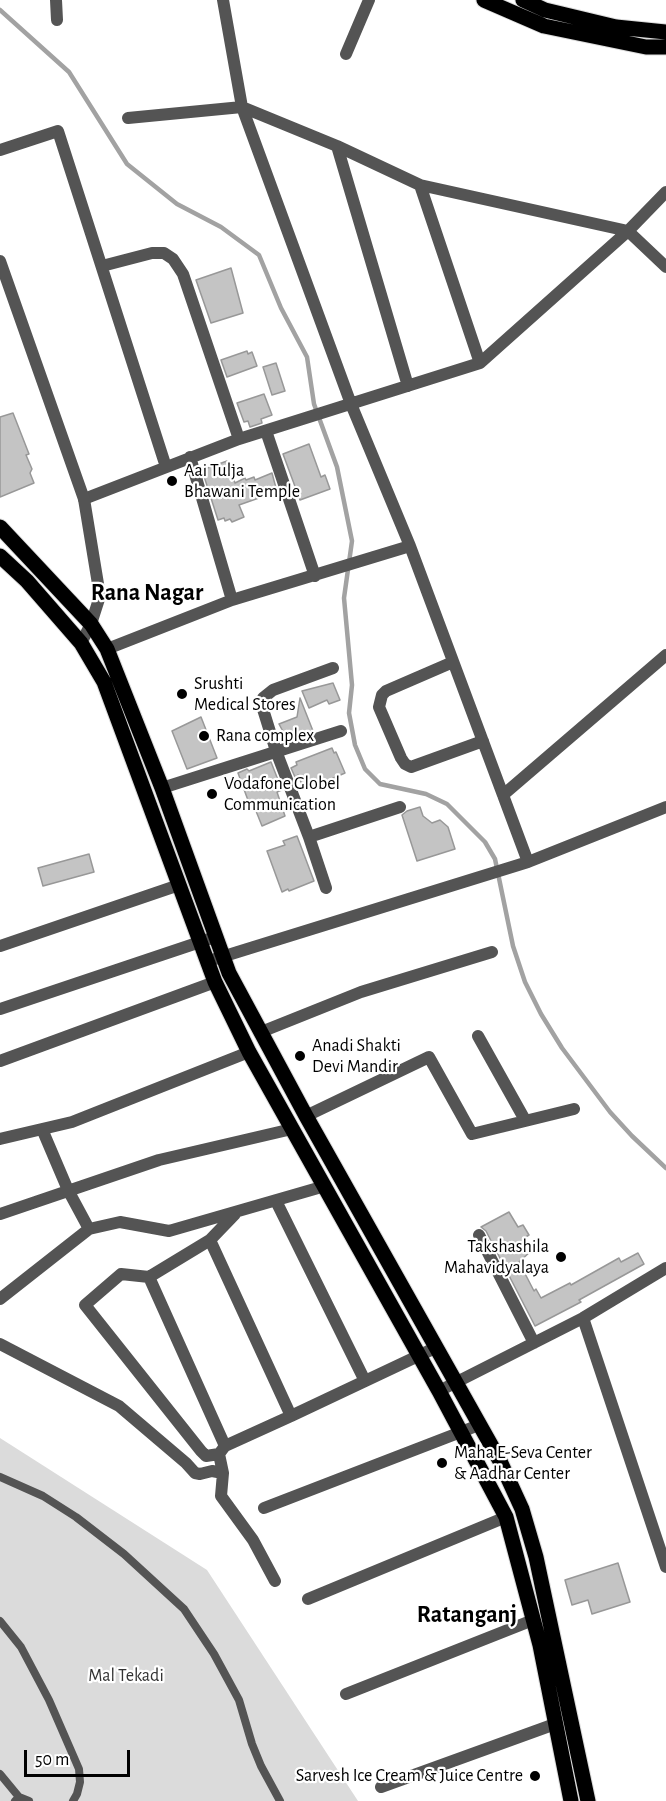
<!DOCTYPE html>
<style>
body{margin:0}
#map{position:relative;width:666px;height:1801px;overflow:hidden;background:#fff;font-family:"Alegreya Sans",sans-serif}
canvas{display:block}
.scale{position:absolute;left:24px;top:1750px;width:106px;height:27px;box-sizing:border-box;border:3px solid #000;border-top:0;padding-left:8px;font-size:18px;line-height:21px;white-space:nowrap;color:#000;-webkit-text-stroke:4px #fff;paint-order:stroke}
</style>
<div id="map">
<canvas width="666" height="1801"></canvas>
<div class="scale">50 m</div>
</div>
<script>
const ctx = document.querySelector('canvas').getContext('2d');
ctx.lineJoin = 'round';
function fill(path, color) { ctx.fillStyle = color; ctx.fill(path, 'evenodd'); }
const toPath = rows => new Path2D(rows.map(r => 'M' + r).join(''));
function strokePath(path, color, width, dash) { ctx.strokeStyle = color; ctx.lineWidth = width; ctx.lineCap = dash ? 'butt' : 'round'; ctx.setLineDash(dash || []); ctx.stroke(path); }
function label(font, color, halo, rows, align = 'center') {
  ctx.font = font + ' "Alegreya Sans",sans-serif'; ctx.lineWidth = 4.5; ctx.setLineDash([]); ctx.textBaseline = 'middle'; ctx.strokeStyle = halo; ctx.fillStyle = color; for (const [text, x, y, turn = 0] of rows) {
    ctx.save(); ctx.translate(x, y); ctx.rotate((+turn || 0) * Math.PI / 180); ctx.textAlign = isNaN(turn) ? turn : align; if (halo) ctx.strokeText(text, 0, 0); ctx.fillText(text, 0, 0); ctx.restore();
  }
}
fill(toPath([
 [0,1438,207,1570,358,1801,0,1801]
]), '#dbdbdb');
strokePath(toPath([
 [0,10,69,72,127,164,177,204,221,227,259,255,281,308,307,357,314,404,337,467,352,541,344,598,352,685,349,713,355,745,365,769,380,784,426,794,447,804,485,842,495,859,513,946,525,982,541,1014,562,1048,610,1112,632,1136,666,1168]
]), '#a2a2a2', 4.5);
const building = toPath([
 [231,268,243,313,211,323,196,280,231,268],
 [247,351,248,354,252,352,257,366,227,377,221,360,247,351],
 [276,363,285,391,272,395,263,367,276,363],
 [264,394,272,415,261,419,262,423,250,427,248,421,244,422,237,403,264,394],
 [13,413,29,454,26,455,32,469,30,473,34,483,0,497,0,417,13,413],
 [309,444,321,477,325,475,330,489,300,500,283,454,309,444],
 [227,461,235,483,245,478,246,480,254,477,255,480,272,473,276,488,271,489,273,493,239,505,244,517,232,522,230,519,225,521,224,518,218,520,202,470,227,461],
 [333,683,340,700,329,704,327,700,309,708,302,691,333,683],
 [300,698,313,731,287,739,279,724,297,717,300,698],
 [201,717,217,758,187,769,172,731,201,717],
 [332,748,334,753,336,752,345,773,315,786,314,782,303,787,298,775,295,777,291,768,297,765,296,762,332,748],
 [271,762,282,790,277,792,285,816,262,826,252,801,249,803,238,773,247,769,249,771,271,762],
 [420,807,423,816,432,823,440,820,448,827,455,849,417,861,402,815,407,811,420,807],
 [297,836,314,881,289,891,288,889,282,892,267,851,285,845,283,841,297,836],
 [89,854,94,872,43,886,38,868,89,854],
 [509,1212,518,1227,523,1225,529,1235,524,1238,531,1251,519,1262,534,1291,536,1289,541,1298,570,1283,571,1285,619,1258,621,1262,638,1253,644,1264,579,1300,581,1302,535,1326,486,1231,481,1227,509,1212],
 [618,1563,630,1602,592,1614,588,1600,572,1605,565,1580,618,1563]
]);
fill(building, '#c4c4c4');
strokePath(building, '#989898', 1.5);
const primary = toPath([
 [484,0,544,26,646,47,666,47],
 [523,0,545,10,616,27,666,32],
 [0,527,91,624,107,649,162,788,229,973,306,1116,500,1461,522,1509,536,1557,588,1801],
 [0,556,27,581,81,643,104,682,215,982,249,1052,439,1391,506,1517,540,1645,571,1801]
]);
strokePath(primary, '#dbdbdb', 17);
strokePath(toPath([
 [0,1477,43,1496,76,1517,124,1554,184,1609,214,1654,239,1700,252,1744,261,1766,280,1801],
 [0,1621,21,1647,49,1700,79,1769,80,1782,77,1794,73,1801],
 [0,1774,19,1797,15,1801],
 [19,1797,29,1801]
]), '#545454', 8);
strokePath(toPath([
 [56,0,57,20],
 [223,0,242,107,351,404,410,546,528,862],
 [346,54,369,0],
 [128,118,242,107,337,146,420,185,628,231,666,267],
 [337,146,408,386],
 [0,150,58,131,166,467],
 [420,185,480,363],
 [102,266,152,253,164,253,173,259,183,274,239,439],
 [266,431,315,576],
 [190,457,232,600],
 [84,499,239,439,480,363,628,231,666,192],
 [107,649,232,600,410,546],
 [453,662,386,691,382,695,379,707,401,758,405,764,411,767,483,741],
 [333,668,273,690,263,698,262,706,276,751,309,837,400,807],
 [162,788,341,731],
 [503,795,666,655],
 [309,837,326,888],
 [0,946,179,885],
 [215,959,528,862,666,807],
 [0,1009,209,939],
 [261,1032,361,992,492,952],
 [478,1036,525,1120],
 [0,1061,215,982],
 [306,1116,429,1057,472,1134,574,1109],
 [42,1129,68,1190,89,1229],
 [0,1139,72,1122,249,1052],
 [276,1201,365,1381],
 [0,1214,159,1160,292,1129],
 [479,1235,534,1343],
 [210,1240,291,1416,435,1348],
 [149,1277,121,1274,85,1305,201,1451,206,1456,219,1454,225,1446,291,1416],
 [0,1299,89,1229,120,1222,169,1231,325,1186],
 [583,1318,666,1567],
 [0,1344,119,1406,186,1463,195,1473,200,1474,212,1471,223,1473],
 [439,1391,583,1318,666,1268],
 [225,1446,149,1277,210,1240,235,1214],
 [219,1454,223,1473,221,1496,253,1540,275,1581],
 [264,1508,479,1425],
 [308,1599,506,1517],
 [346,1694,533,1620],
 [381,1787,555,1724]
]), '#545454', 12);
strokePath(toPath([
 [0,261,84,499,100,596,91,624,81,643]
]), '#545454', 12);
strokePath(primary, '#000', 15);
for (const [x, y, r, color] of [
 [172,481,6,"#000"],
 [182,694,6,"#000"],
 [204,736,6,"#000"],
 [212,794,6,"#000"],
 [300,1056,6,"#000"],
 [561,1257,6,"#000"],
 [442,1463,6,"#000"],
 [535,1776,6,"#000"]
]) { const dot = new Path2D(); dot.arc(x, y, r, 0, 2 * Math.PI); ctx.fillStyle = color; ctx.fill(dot); strokePath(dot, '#fff', 2); }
label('18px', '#000', '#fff', [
 ["Aai Tulja",184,471],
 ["Bhawani Temple",184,492],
 ["Srushti",194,684],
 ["Medical Stores",194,705],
 ["Rana complex",216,736],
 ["Vodafone Globel",224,784],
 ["Communication",224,805],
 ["Anadi Shakti",312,1046],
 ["Devi Mandir",312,1067],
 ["Takshashila",549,1247,"right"],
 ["Mahavidyalaya",549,1268,"right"],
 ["Maha E-Seva Center",454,1453],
 ["& Aadhar Center",454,1474],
 ["Sarvesh Ice Cream & Juice Centre",523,1776,"right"]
], 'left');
label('18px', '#323232', '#fff', [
 ["Mal Tekadi",126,1676]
]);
label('bold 24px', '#000', '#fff', [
 ["Rana Nagar",147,593],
 ["Ratanganj",467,1615]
]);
</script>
